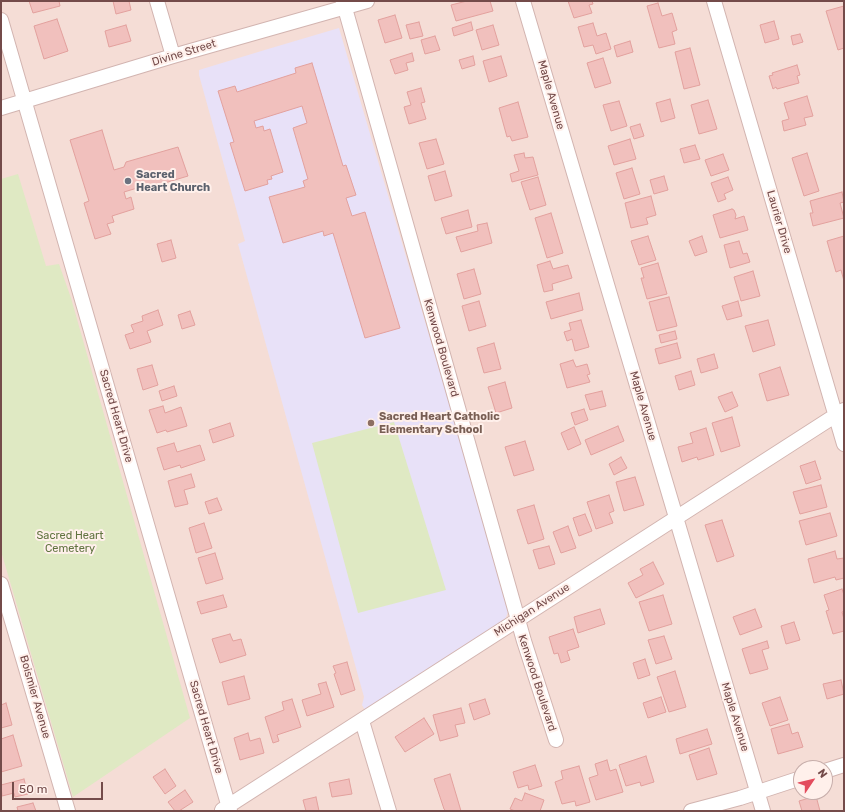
<!DOCTYPE html>
<style>
body{margin:0}
#map{position:relative;width:845px;height:812px;overflow:hidden;background:#fcebe5;font-family:Rubik,sans-serif}
canvas{display:block}
.frame{position:absolute;inset:0;border:2px solid #744b4a;pointer-events:none}
.north{position:absolute;left:793px;top:760px;width:40px;height:40px;box-sizing:border-box;background:#fff0eb;border:1px solid #c7aeab;border-radius:50%;rotate:55deg;font-size:11px;font-weight:700;line-height:16px;text-align:center;color:#744b4a}
.north::after{content:'';display:block;margin:auto;width:14px;height:18px;background:#e34c5d;clip-path:polygon(50% 0,100% 100%,50% 72%,0 100%)}
.scale{position:absolute;left:12px;top:782px;width:91px;height:18px;box-sizing:border-box;border:2px solid #744b4a;border-top:0;padding-left:5px;font-size:12px;line-height:14px;white-space:nowrap;color:#744b4a;-webkit-text-stroke:3px #fff0eb;paint-order:stroke}
</style>
<div id="map">
<canvas width="845" height="812"></canvas>
<div class="frame"></div>
<div class="north">N</div>
<div class="scale">50 m</div>
</div>
<script>
const ctx = document.querySelector('canvas').getContext('2d');
ctx.lineJoin = 'round';
function fill(path, color) { ctx.fillStyle = color; ctx.fill(path, 'evenodd'); }
const toPath = rows => new Path2D(rows.map(r => 'M' + r).join(''));
function strokePath(path, color, width, dash) { ctx.strokeStyle = color; ctx.lineWidth = width; ctx.lineCap = dash ? 'butt' : 'round'; ctx.setLineDash(dash || []); ctx.stroke(path); }
function label(font, color, halo, rows, align = 'center') {
  ctx.font = font + ' Rubik,sans-serif'; ctx.lineWidth = 4; ctx.setLineDash([]); ctx.textBaseline = 'middle'; ctx.strokeStyle = halo; ctx.fillStyle = color; for (const [text, x, y, turn = 0] of rows) {
    ctx.save(); ctx.translate(x, y); ctx.rotate((+turn || 0) * Math.PI / 180); ctx.textAlign = isNaN(turn) ? turn : align; if (halo) ctx.strokeText(text, 0, 0); ctx.fillText(text, 0, 0); ctx.restore();
  }
}
fill(toPath([
 [1,1,844,1,844,811,1,811],
 [801,768,825,768,825,792,801,792]
]), '#f5ddd6');
fill(toPath([
 [339,28,507,601,508,612,505,620,365,710,362,705,364,697,238,244,245,241,199,75,199,70,268,49]
]), '#e8e1f8');
fill(toPath([
 [18,174,46,266,59,264,71,298,190,718,73,797,1,551,1,179],
 [394,422,446,590,358,613,312,443]
]), '#dfe9c3');
const building = toPath([
 [29,1,59,1,60,6,33,13,29,1],
 [113,1,129,1,131,10,116,14,113,1],
 [467,1,490,1,493,11,456,21,451,5,467,1],
 [568,1,592,1,593,4,589,5,592,13,574,18,568,1],
 [658,3,662,16,672,13,677,30,672,32,675,44,659,48,647,6,658,3],
 [844,6,844,48,838,50,826,11,844,6],
 [395,15,402,38,385,43,378,20,395,15],
 [57,19,68,51,44,59,34,26,57,19],
 [774,21,779,39,765,43,760,25,774,21],
 [419,22,423,36,410,39,406,25,419,22],
 [471,22,473,30,454,36,452,28,471,22],
 [593,23,597,36,606,33,611,49,596,54,593,45,584,47,578,27,593,23],
 [126,25,131,41,109,47,105,31,126,25],
 [493,25,499,45,482,50,476,30,493,25],
 [800,34,803,42,793,45,791,36,800,34],
 [435,36,440,50,425,54,421,40,435,36],
 [630,41,633,52,617,57,614,46,630,41],
 [690,48,700,85,684,89,675,52,690,48],
 [412,53,414,61,406,63,408,70,395,74,390,60,412,53],
 [473,56,475,65,462,69,459,60,473,56],
 [501,56,507,76,489,82,483,61,501,56],
 [603,58,611,83,595,88,587,63,603,58],
 [312,63,343,166,346,165,356,195,346,198,352,216,365,212,400,328,365,338,333,233,324,236,323,231,283,243,269,197,305,187,303,181,308,179,293,128,307,123,302,106,254,121,256,128,263,126,264,131,270,129,283,172,271,176,272,179,267,180,268,184,245,191,230,143,234,142,218,91,235,86,237,92,296,73,295,68,312,63],
 [797,65,800,75,797,76,799,83,777,89,776,87,773,89,769,76,773,75,772,73,797,65],
 [421,88,425,102,421,103,426,119,409,124,404,107,411,105,407,92,421,88],
 [807,96,813,116,804,118,806,125,784,131,782,121,789,119,784,103,807,96],
 [670,99,675,118,661,122,656,103,670,99],
 [708,100,717,129,699,134,691,105,708,100],
 [619,101,627,126,611,131,603,105,619,101],
 [518,102,528,137,512,141,510,136,507,137,499,108,518,102],
 [640,124,644,136,634,139,630,127,640,124],
 [102,130,114,170,124,167,126,162,178,147,188,176,148,188,147,185,124,192,126,199,131,197,134,209,112,216,114,222,107,224,111,234,95,239,84,203,89,201,70,140,102,130],
 [436,139,444,164,427,169,419,143,436,139],
 [630,139,636,159,614,165,608,146,630,139],
 [695,145,700,159,684,163,680,149,695,145],
 [524,153,525,158,533,157,538,175,512,182,510,174,519,171,514,155,524,153],
 [807,153,819,191,804,196,792,158,807,153],
 [723,154,729,170,711,176,705,160,723,154],
 [632,168,640,194,624,199,616,173,632,168],
 [445,171,452,196,435,201,428,176,445,171],
 [664,176,668,190,654,194,650,180,664,176],
 [538,177,546,205,530,210,521,182,538,177],
 [728,177,733,190,724,194,726,199,718,202,711,183,728,177],
 [842,192,844,202,840,203,844,218,813,226,810,213,813,213,810,201,842,192],
 [651,196,656,215,646,218,648,224,631,228,625,203,651,196],
 [732,209,734,210,736,215,735,219,744,216,748,230,720,238,713,215,732,209],
 [468,210,472,227,446,234,441,218,468,210],
 [551,213,563,253,547,258,535,218,551,213],
 [487,223,492,243,461,252,456,237,478,231,477,225,487,223],
 [648,236,656,260,639,265,631,241,648,236],
 [702,236,707,252,695,256,689,241,702,236],
 [844,236,844,281,841,270,836,272,827,241,844,236],
 [171,240,176,258,162,262,157,244,171,240],
 [739,241,743,254,747,253,750,262,730,268,724,245,739,241],
 [550,261,553,269,568,265,572,278,552,284,553,290,544,292,537,265,550,261],
 [658,263,667,294,647,299,641,278,644,278,641,268,658,263],
 [474,269,481,294,464,299,457,274,474,269],
 [753,271,760,296,741,301,734,277,753,271],
 [579,293,583,310,551,319,546,302,579,293],
 [669,297,677,326,657,331,649,302,669,297],
 [479,301,486,326,469,331,462,306,479,301],
 [738,301,742,316,727,320,722,306,738,301],
 [158,310,163,325,147,331,151,342,130,349,125,335,134,332,131,325,143,321,142,316,158,310],
 [190,311,195,325,182,329,178,315,190,311],
 [581,320,589,347,575,351,572,339,567,341,564,332,571,330,569,323,581,320],
 [768,320,775,345,753,352,745,326,768,320],
 [675,331,677,339,661,343,659,335,675,331],
 [494,343,501,369,484,373,477,348,494,343],
 [677,343,681,358,659,364,655,349,677,343],
 [714,354,718,368,701,373,697,359,714,354],
 [573,360,576,367,587,364,590,374,587,375,590,382,567,388,560,364,573,360],
 [152,365,158,385,143,390,137,369,152,365],
 [780,367,789,395,767,401,759,374,780,367],
 [691,371,695,385,679,390,675,376,691,371],
 [505,382,512,408,496,413,488,387,505,382],
 [174,386,177,396,162,401,159,391,174,386],
 [602,391,606,406,590,410,585,395,602,391],
 [732,392,738,406,725,412,718,397,732,392],
 [163,406,165,413,181,407,187,426,167,432,166,430,157,433,149,410,163,406],
 [584,409,588,420,575,425,571,413,584,409],
 [732,417,740,446,721,452,712,423,732,417],
 [230,423,234,436,213,443,209,430,230,423],
 [618,426,624,441,591,455,585,440,618,426],
 [574,427,581,444,568,450,561,433,574,427],
 [706,428,714,455,698,460,697,457,682,462,678,447,693,443,690,433,706,428],
 [525,441,534,470,514,476,505,447,525,441],
 [174,443,177,452,200,445,205,460,181,468,180,465,164,470,157,448,174,443],
 [621,457,627,468,614,475,609,464,621,457],
 [815,461,821,479,806,484,800,466,815,461],
 [191,474,195,487,184,490,188,504,175,507,168,481,191,474],
 [635,477,644,505,624,511,616,482,635,477],
 [821,485,827,507,800,514,793,492,821,485],
 [609,495,614,511,609,513,613,523,596,529,587,502,609,495],
 [217,498,222,510,209,514,205,502,217,498],
 [534,505,544,539,528,544,517,510,534,505],
 [830,513,837,536,806,545,799,521,830,513],
 [585,514,592,531,579,536,573,518,585,514],
 [722,520,734,556,717,562,705,525,722,520],
 [204,523,212,548,196,553,189,528,204,523],
 [568,526,576,548,561,553,553,532,568,526],
 [549,546,555,564,539,569,533,550,549,546],
 [835,551,837,559,844,558,844,578,836,580,835,577,814,583,808,559,835,551],
 [215,553,223,579,206,584,198,558,215,553],
 [653,562,664,584,636,598,628,583,643,575,640,569,653,562],
 [842,589,844,595,844,611,842,612,844,619,844,631,833,634,826,611,829,610,824,595,842,589],
 [223,595,227,607,201,614,197,602,223,595],
 [663,595,672,624,649,631,639,602,663,595],
 [600,609,605,624,578,633,574,617,600,609],
 [755,609,762,627,740,635,733,617,755,609],
 [794,622,800,640,786,644,781,626,794,622],
 [573,629,579,647,567,651,570,660,561,663,558,653,554,654,549,637,573,629],
 [230,634,233,641,241,639,246,655,220,663,212,639,230,634],
 [664,636,672,659,656,664,648,640,664,636],
 [767,641,769,648,762,650,768,669,750,674,742,649,767,641],
 [645,659,650,675,638,679,633,663,645,659],
 [347,662,355,690,341,695,334,674,336,673,333,666,347,662],
 [675,671,686,707,669,712,657,677,675,671],
 [244,676,250,699,228,705,222,682,244,676],
 [841,680,844,694,827,699,823,684,841,680],
 [326,682,334,707,307,716,302,700,321,694,318,684,326,682],
 [661,697,666,712,648,718,643,703,661,697],
 [780,697,788,720,770,726,762,703,780,697],
 [292,699,301,727,277,735,279,741,273,743,265,717,284,710,282,702,292,699],
 [485,699,490,714,474,720,469,704,485,699],
 [6,703,12,725,1,728,1,705,6,703],
 [461,708,465,723,455,725,458,736,440,741,433,715,461,708],
 [424,718,434,734,405,752,395,737,424,718],
 [789,724,792,734,798,732,803,747,778,754,771,729,789,724],
 [707,729,712,744,680,754,676,739,707,729],
 [248,733,250,741,260,738,264,753,240,760,234,738,248,733],
 [13,735,22,766,1,772,1,739,13,735],
 [709,748,717,774,697,780,689,755,709,748],
 [646,756,654,782,641,786,640,782,626,786,619,765,646,756],
 [607,760,610,771,616,769,623,792,596,800,589,778,598,775,595,764,607,760],
 [535,765,542,786,529,790,528,785,518,788,513,772,535,765],
 [579,766,590,802,576,806,575,801,562,804,555,782,563,779,561,771,579,766],
 [165,769,176,786,165,794,153,777,165,769],
 [450,774,461,811,442,811,445,810,444,809,434,779,450,774],
 [24,779,28,794,15,797,14,793,2,796,1,785,24,779],
 [349,779,352,794,332,797,329,783,349,779],
 [185,790,193,802,179,811,175,811,168,802,185,790],
 [525,793,544,800,540,811,515,811,510,809,515,798,522,801,525,793],
 [816,796,820,811,802,811,799,801,816,796],
 [316,797,319,811,306,811,303,800,316,797],
 [33,803,36,811,18,811,17,807,33,803]
]);
fill(building, '#f1c0bd');
strokePath(building, '#e3a19e', 1);
const minor = toPath([
 [157,1,173,56],
 [343,1,524,641,556,740],
 [523,1,763,811],
 [714,1,844,444],
 [1,20,230,811],
 [1,108,173,56,367,1],
 [1,584,68,811],
 [362,721,389,811],
 [825,771,844,765],
 [222,810,844,410],
 [691,811,740,798,801,778]
]);
strokePath(minor, '#d2b4b0', 16);
strokePath(minor, '#fff', 14);
for (const [x, y, r, color] of [
 [128,181,4,"#6b7280"],
 [371,423,4,"#8d6e63"]
]) { const dot = new Path2D(); dot.arc(x, y, r, 0, 2 * Math.PI); ctx.fillStyle = color; ctx.fill(dot); strokePath(dot, '#fff0eb', 1.5); }
label('11px', '#744b4a', '#fff0eb', [
 ["Divine Street",184,53,-17],
 ["Maple Avenue",551,95,74],
 ["Laurier Drive",779,222,74],
 ["Kenwood Boulevard",441,348,74],
 ["Maple Avenue",643,406,74],
 ["Sacred Heart Drive",116,416,74],
 ["Michigan Avenue",532,610,-33],
 ["Kenwood Boulevard",537,683,72],
 ["Boismier Avenue",35,697,74],
 ["Maple Avenue",735,717,73],
 ["Sacred Heart Drive",206,727,74]
]);
label('bold 11px', '#5b616d', '#fff0eb', [
 ["Sacred",136,175],
 ["Heart Church",136,188]
], 'left');
label('bold 11px', '#785e54', '#fff0eb', [
 ["Sacred Heart Catholic",379,417],
 ["Elementary School",379,430]
], 'left');
label('11px', '#617440', '#fff0eb', [
 ["Sacred Heart",70,536],
 ["Cemetery",70,549]
]);
</script>
